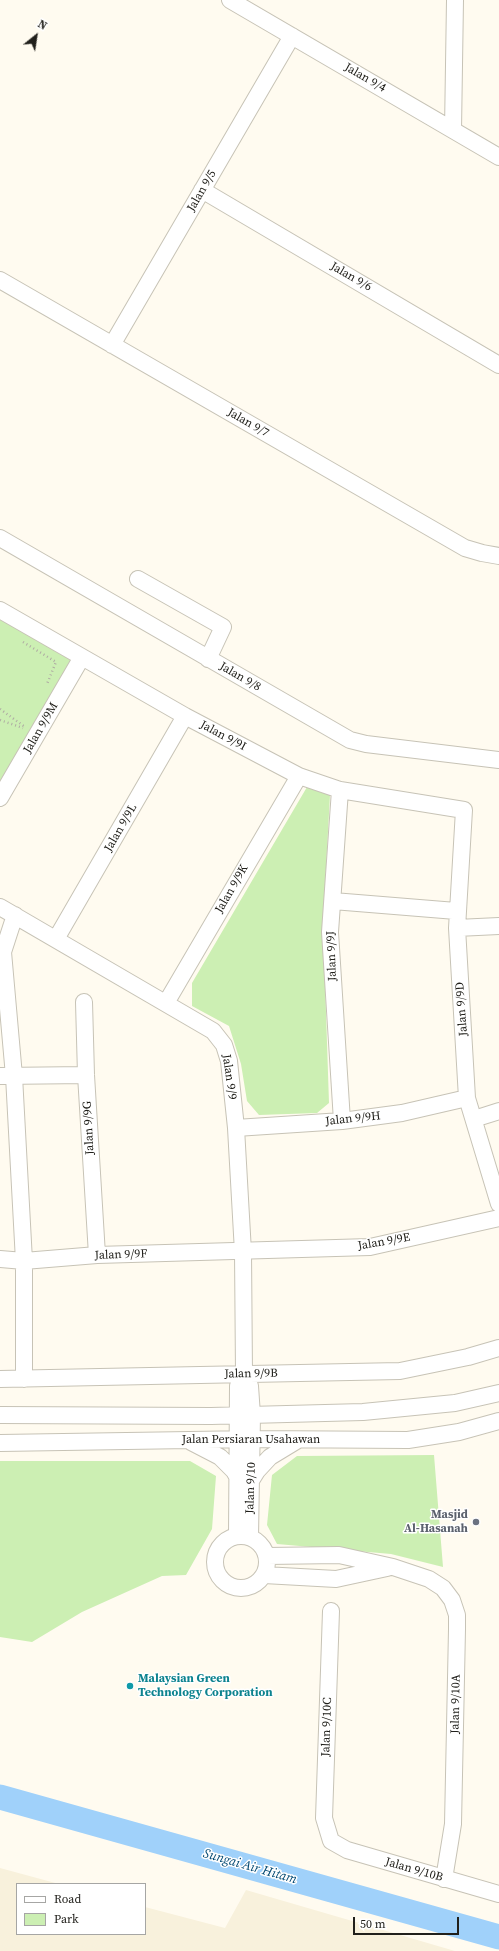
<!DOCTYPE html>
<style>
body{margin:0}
#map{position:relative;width:499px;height:1951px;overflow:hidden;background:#fffbf0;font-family:"Source Serif 4",serif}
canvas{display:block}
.legend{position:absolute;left:16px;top:1883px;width:130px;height:52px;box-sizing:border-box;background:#fff;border:1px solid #a6a6a4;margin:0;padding:5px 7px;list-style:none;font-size:12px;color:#21201b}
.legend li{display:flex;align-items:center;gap:8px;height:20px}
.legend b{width:20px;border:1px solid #a6a6a4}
.north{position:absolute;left:16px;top:16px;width:40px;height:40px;-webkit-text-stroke:3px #fff;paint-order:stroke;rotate:30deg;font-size:11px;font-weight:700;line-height:16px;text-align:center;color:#21201b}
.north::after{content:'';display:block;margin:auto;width:14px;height:18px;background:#21201b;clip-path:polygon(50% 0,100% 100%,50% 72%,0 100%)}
.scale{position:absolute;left:353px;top:1917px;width:106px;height:18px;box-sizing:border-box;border:2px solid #21201b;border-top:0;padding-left:5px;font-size:12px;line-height:14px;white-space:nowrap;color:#21201b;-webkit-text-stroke:3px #fff;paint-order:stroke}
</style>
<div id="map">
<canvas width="499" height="1951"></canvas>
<ul class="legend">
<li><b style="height:5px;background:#fff"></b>Road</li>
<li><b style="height:11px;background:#ccefb3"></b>Park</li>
</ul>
<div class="north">N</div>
<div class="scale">50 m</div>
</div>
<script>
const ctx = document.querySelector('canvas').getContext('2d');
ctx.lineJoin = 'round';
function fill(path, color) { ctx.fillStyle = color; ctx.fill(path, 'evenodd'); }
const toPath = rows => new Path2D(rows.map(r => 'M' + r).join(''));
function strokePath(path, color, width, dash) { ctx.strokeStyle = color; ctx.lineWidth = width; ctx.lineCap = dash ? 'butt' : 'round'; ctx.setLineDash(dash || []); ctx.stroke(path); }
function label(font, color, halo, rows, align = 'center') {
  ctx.font = font + ' "Source Serif 4",serif'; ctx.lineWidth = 3; ctx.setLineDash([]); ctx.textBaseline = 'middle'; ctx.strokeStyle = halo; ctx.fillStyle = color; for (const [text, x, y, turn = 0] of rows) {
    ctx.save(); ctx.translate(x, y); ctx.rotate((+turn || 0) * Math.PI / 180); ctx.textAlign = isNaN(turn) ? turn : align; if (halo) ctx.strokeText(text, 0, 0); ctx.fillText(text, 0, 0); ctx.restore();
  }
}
fill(toPath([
 [0,1868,59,1884,17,1884,17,1934,145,1934,145,1907,225,1928,246,1890,455,1951,0,1951]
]), '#f8f1dc');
fill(toPath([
 [0,610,82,657,0,798],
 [307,787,330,795,323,922,329,1103,317,1113,259,1115,247,1101,241,1064,229,1026,192,1006,192,983],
 [434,1455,443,1567,391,1554,277,1544,267,1525,272,1475,297,1456],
 [0,1461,190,1461,216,1476,212,1529,186,1575,162,1576,82,1612,32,1642,0,1637]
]), '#ccefb3');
strokePath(toPath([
 [0,1797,499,1937]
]), '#a0d1fa', 25);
const minor = toPath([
 [230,0,499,157],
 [453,130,455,0],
 [202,190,499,365],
 [0,280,465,548,482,553,499,556],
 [112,345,292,36],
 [0,538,350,740,366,744,499,760],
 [138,579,223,627,208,659],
 [0,610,185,716,299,776,340,790,464,810,457,928,467,1098,499,1204],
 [340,790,330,932,342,1121],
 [0,798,82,657],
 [333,901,456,911],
 [0,907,213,1031,224,1045,229,1061,236,1128,243,1252,244,1374,238,1386,237,1535],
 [15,915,3,952,14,1076,24,1261,24,1379],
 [457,928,499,926],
 [56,939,185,716],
 [84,1002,86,1075,97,1255],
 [166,1003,299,776],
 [0,1076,86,1075],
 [474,1119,499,1111],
 [236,1128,342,1121,402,1113,467,1098],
 [0,1259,24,1261,97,1255,370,1247,499,1218],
 [244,1374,250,1386,252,1415,250,1537],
 [0,1379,400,1371,468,1357,499,1348],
 [0,1415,211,1416,363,1412,455,1403,499,1393],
 [191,1442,220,1457,234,1471,238,1478],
 [0,1443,253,1439,408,1440,459,1432,499,1421],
 [252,1479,257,1471,270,1457,298,1440],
 '215 1562a26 26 0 1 1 52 0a26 26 0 1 1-52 0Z',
 [267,1556,339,1555,393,1567,429,1579,443,1588,452,1600,457,1615,457,1629,453,1824,444,1879],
 [264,1575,336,1579,387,1568],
 [331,1611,324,1818,331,1841,347,1850,499,1894]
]);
strokePath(minor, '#c7c3b6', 18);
strokePath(toPath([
 [23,642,56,662,47,684],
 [0,709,25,727],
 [0,720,23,728]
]), '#afaca3', 2.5, [1, 3]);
strokePath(minor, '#fff', 16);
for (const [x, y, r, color] of [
 [476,1522,4,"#6b7280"],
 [130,1686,4,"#0f9aa8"]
]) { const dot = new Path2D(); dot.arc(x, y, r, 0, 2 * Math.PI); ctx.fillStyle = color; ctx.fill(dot); strokePath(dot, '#fff', 1.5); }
label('12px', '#21201b', '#fff', [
 ["Jalan 9/4",365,78,30],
 ["Jalan 9/5",202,191,-60],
 ["Jalan 9/6",351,277,30],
 ["Jalan 9/7",248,423,30],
 ["Jalan 9/8",240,677,30],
 ["Jalan 9/9M",41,728,-60],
 ["Jalan 9/9I",223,736,28],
 ["Jalan 9/9L",121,828,-60],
 ["Jalan 9/9K",232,889,-60],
 ["Jalan 9/9J",332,956,-92],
 ["Jalan 9/9D",462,1009,-94],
 ["Jalan 9/9",229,1077,82],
 ["Jalan 9/9H",353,1119,-6],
 ["Jalan 9/9G",89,1128,-93],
 ["Jalan 9/9E",384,1242,-10],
 ["Jalan 9/9F",121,1255,-2],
 ["Jalan 9/9B",251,1374,-1],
 ["Jalan Persiaran Usahawan",251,1440],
 ["Jalan 9/10",251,1488,-88],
 ["Jalan 9/10A",456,1704,-89],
 ["Jalan 9/10C",327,1727,-88],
 ["Jalan 9/10B",414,1870,16]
]);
label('bold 12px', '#5b616d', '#fff', [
 ["Masjid",468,1515],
 ["Al-Hasanah",468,1529]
], 'right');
label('bold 12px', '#0d838f', '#fff', [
 ["Malaysian Green",138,1679],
 ["Technology Corporation",138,1693]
], 'left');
label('italic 13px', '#024973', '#fff', [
 ["Sungai Air Hitam",250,1867,16]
]);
</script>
